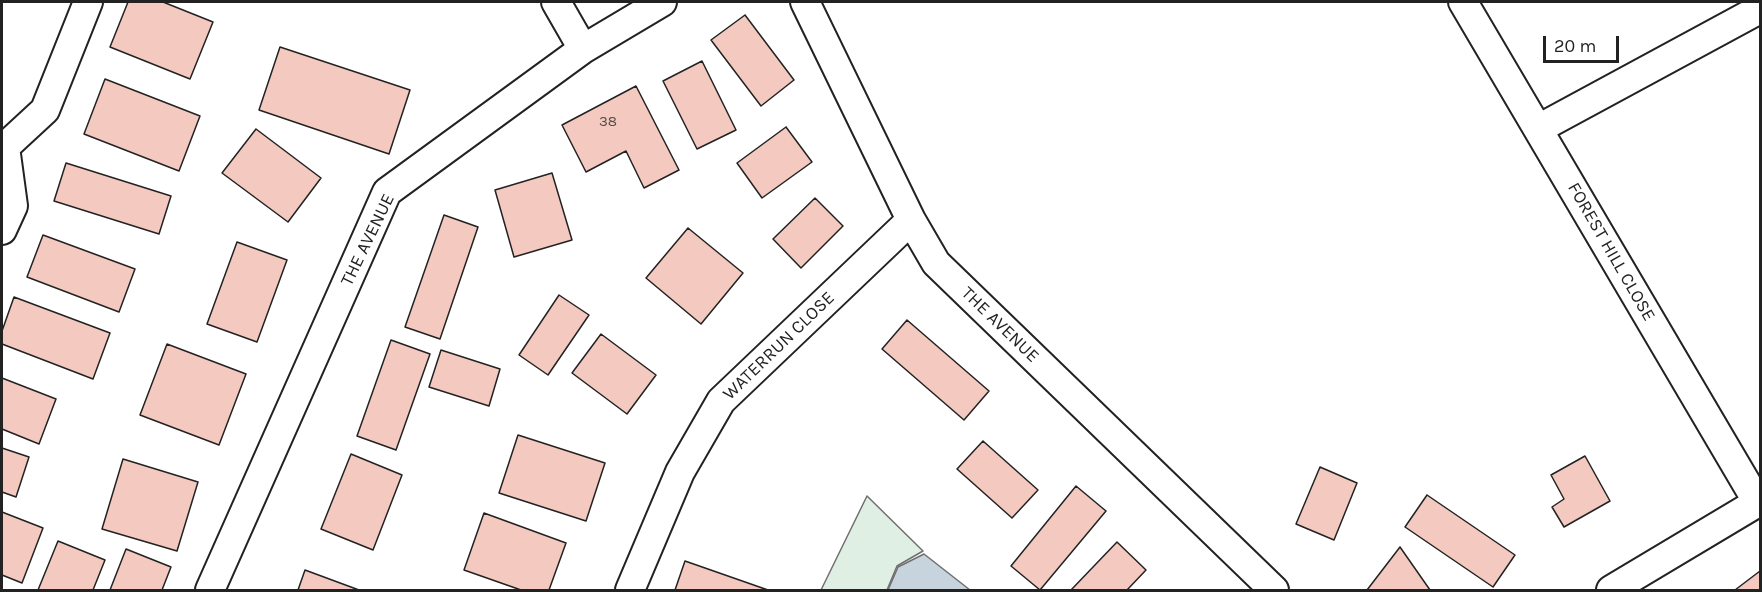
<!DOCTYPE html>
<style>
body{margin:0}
#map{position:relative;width:1762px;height:592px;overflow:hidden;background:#fff;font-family:Karla,sans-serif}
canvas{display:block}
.frame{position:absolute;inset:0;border:3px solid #222;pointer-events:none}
.scale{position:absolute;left:1543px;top:36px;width:76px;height:27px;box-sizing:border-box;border:3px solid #222;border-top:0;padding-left:8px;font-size:18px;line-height:21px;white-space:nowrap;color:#222;-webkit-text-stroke:4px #fff;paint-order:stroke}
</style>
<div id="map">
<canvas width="1762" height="592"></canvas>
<div class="frame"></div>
<div class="scale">20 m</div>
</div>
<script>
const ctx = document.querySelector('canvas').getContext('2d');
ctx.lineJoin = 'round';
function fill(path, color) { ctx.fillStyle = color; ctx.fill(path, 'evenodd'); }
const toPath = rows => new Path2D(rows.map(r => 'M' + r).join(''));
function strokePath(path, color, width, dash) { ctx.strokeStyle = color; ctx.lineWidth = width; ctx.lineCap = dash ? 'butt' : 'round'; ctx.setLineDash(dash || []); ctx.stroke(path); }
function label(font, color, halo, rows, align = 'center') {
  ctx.font = font + ' Karla,sans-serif'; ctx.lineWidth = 4.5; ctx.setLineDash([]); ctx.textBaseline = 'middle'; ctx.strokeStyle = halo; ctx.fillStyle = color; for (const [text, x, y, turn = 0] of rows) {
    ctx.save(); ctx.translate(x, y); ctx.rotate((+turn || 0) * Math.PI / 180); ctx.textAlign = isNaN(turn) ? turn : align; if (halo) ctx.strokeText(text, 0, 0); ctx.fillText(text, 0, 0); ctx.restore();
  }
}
const green = toPath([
 [867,496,923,551,897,566,887,590,821,590,867,496]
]);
fill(green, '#e0efe3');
strokePath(green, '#6f6f6f', 1.5);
const water = toPath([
 [924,554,970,590,888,590,898,567,924,554]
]);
fill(water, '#c7d3dd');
strokePath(water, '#6f6f6f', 1.5);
const building = toPath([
 [128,2,163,2,213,22,190,79,110,47,128,2],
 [745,15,794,80,761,106,711,40,745,15],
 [280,47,410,90,389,154,259,110,280,47],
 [702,61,736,130,697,149,663,81,702,61],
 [105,79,200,116,179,171,84,134,105,79],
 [636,86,679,170,644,188,626,151,586,172,562,125,636,86],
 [786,127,812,162,762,198,737,163,786,127],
 [256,129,321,178,288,222,222,173,256,129],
 [66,163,171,196,159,234,54,201,66,163],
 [552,173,572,240,514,257,495,190,552,173],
 [815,198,843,226,801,268,773,239,815,198],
 [444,215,478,227,440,339,405,327,444,215],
 [688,228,743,273,701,324,646,278,688,228],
 [43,235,135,269,119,312,27,277,43,235],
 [237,242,287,260,257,342,207,324,237,242],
 [559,295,589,315,548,375,519,355,559,295],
 [14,297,110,333,93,379,2,344,2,331,14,297],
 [907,320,989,391,964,420,882,349,907,320],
 [601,334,656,375,627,414,572,373,601,334],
 [391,340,430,354,396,450,357,436,391,340],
 [167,344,246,374,219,445,140,415,167,344],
 [441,350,500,369,489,406,429,387,441,350],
 [2,378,56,399,39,444,2,429,2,378],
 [518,435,605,463,586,521,499,493,518,435],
 [983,441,1038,490,1012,518,957,469,983,441],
 [2,448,29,457,16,497,2,492,2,448],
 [351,454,402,475,373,550,321,529,351,454],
 [1585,456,1610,501,1564,527,1552,507,1564,499,1551,475,1585,456],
 [123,459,198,482,177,551,102,529,123,459],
 [1320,467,1357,483,1334,540,1296,524,1320,467],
 [1076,486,1106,511,1040,590,1011,566,1076,486],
 [1427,495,1515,555,1493,587,1405,527,1427,495],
 [2,512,43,528,22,583,2,575,2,512],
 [484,513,566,543,549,590,521,590,464,570,484,513],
 [58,541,105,560,93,590,38,590,58,541],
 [1117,542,1146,570,1127,590,1071,590,1117,542],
 [1400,547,1430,590,1367,590,1400,547],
 [126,549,171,567,162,590,110,590,126,549],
 [685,561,768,590,675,590,685,561],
 [305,570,359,590,298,590,305,570],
 [1760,571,1760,590,1735,590,1760,571]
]);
fill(building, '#f3c9c0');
strokePath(building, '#222', 1.5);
const minor = toPath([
 [556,2,583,49],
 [805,2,911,220,936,263,1274,590],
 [1463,2,1758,503],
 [1538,129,1760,9],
 [2,145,5,147,13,206,2,230],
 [5,147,45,110,88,2],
 [210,590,387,192,583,49,662,2],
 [630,590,680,472,721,401,911,220],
 [1611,590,1760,501]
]);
strokePath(minor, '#222', 32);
strokePath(minor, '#fff', 28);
label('15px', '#564c4a', null, [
 ["38",608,122]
]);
label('18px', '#222', '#fff', [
 ["THE AVENUE",368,240,-64],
 ["FOREST HILL CLOSE",1611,252,60],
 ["THE AVENUE",1000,325,44],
 ["WATERRUN CLOSE",779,346,-44]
]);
</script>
